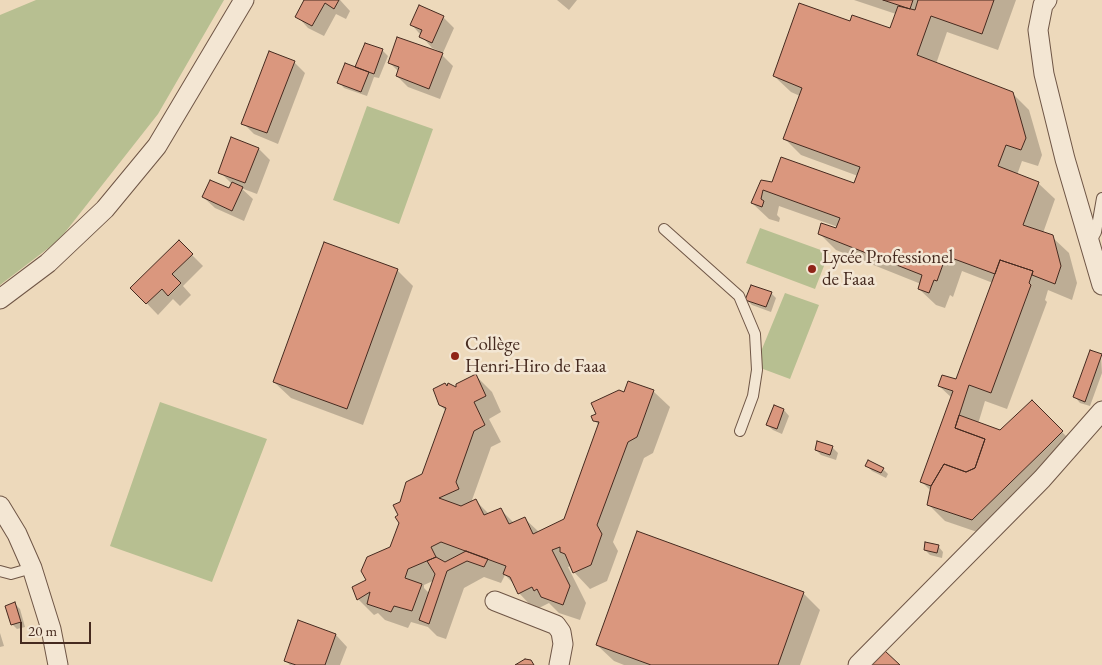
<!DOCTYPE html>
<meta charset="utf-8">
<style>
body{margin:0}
#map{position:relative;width:1102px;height:665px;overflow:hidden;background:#edd9bb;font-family:"EB Garamond",serif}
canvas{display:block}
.scale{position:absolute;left:20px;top:622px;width:71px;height:22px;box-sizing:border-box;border:2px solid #452a1f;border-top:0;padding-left:6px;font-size:15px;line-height:18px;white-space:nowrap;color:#452a1f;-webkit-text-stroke:4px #f3e6d3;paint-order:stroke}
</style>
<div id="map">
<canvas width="1102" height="665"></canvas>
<div class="scale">20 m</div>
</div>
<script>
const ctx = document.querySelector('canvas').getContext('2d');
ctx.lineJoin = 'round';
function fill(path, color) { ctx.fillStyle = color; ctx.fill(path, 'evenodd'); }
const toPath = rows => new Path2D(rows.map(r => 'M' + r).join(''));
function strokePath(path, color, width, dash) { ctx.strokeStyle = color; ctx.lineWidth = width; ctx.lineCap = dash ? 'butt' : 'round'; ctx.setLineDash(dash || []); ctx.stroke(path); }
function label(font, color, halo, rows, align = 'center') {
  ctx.font = font + ' "EB Garamond",serif'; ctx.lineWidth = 5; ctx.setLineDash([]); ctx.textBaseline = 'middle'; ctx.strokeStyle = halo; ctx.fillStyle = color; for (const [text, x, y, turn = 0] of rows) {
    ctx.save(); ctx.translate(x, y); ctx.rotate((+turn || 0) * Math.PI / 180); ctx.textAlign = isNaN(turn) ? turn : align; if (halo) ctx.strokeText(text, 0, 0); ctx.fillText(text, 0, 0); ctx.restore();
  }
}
fill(toPath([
 [36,0,224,0,158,114,59,240,0,285,0,15],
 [367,106,433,129,399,224,333,200],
 [760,228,829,253,815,289,746,263],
 [785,293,819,305,790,379,755,366],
 [160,402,267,439,212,582,110,546]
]), '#b7bf91');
fill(toPath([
 [305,0,340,0,350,11,346,19,336,14,324,36,308,28,297,16],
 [557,0,577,0,569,10],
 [854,0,1016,0,998,50,947,32,936,64,1012,93,1029,110,1042,155,1038,166,1022,161,1017,175,1038,183,1055,199,1043,233,1052,237,1069,253,1077,283,1072,300,1048,290,1045,300,1047,302,1007,409,985,401,978,424,1000,432,1032,402,1078,448,989,536,945,521,928,504,931,491,921,481,952,398,939,386,957,381,993,283,962,271,953,297,950,295,945,308,936,305,919,289,921,284,836,250,819,233,837,229,838,227,779,206,777,215,780,218,779,222,769,219,752,203,762,181,772,184,855,185,858,176,801,155,784,138,800,96,791,92,774,76,851,22,891,29,896,14],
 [443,17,454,28,442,55,453,66,440,99,408,87,397,76,399,72,389,62,438,53,439,51,432,48,412,25],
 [382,50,388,56,379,78,374,77,367,96,344,88,339,82],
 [294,62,305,73,278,144,254,134,243,123],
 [259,149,270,160,257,194,241,188,253,199,244,221,215,208,203,197,229,190,232,184,220,172],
 [179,242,203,266,183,286,191,295,180,306,173,299,158,315,132,288],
 [397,270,413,286,363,425,291,398,274,382],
 [771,293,776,298,771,312,752,305,747,300],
 [1101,355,1102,373,1090,406,1080,403,1075,397],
 [476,376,492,392,501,412,489,419,501,442,491,447,472,500,473,502,476,501,489,514,500,509,514,523,525,519,539,532,565,520,599,425,594,420,598,414,625,393,653,391,670,407,653,453,644,458,613,542,618,551,607,581,590,589,574,572,571,566,568,567,586,603,580,620,559,613,549,603,535,610,519,593,514,584,505,575,501,583,484,577,464,588,446,639,437,636,428,627,411,622,408,628,385,620,378,613,374,615,358,599,367,581,391,548,400,523,401,502,423,474,446,411,440,405,445,384,448,387,456,388],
 [435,580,430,594,424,588,424,585],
 [774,407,784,410,789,416,782,434,773,430,767,425],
 [832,447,838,453,836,460,821,455,816,450],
 [867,466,883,469,888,474,886,478,872,471],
 [938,546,943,552,942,558,930,555,925,550],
 [803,593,820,610,800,665,624,665,614,661,597,645],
 [15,604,20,609,25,627,17,629,12,624],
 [299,622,336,635,347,647,340,665,290,665,285,660],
 [0,633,4,646,0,647]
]), '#0003');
const building = toPath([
 [304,0,339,0,334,9,325,3,312,26,295,17,304,0],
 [883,0,913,0,910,9,883,0],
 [918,0,994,0,982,34,931,16,917,55,1013,92,1026,138,1021,150,1006,145,998,166,1039,182,1023,225,1053,235,1061,266,1055,284,1032,275,1033,271,1000,260,995,274,946,256,937,281,934,280,929,293,918,289,922,275,818,234,821,223,836,228,840,218,763,190,761,199,764,201,762,207,751,203,761,180,772,182,781,157,854,183,860,167,783,139,802,88,773,76,799,3,850,21,852,15,890,28,898,6,915,10,918,0],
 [419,5,444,16,432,43,419,37,422,30,410,25,419,5],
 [397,37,443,53,429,89,396,76,399,67,388,63,397,37],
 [365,43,383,49,374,74,355,67,365,43],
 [269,51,295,61,267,133,241,124,269,51],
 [345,63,369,72,361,92,337,83,345,63],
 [231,137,259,148,245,183,218,173,231,137],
 [210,180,229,188,232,182,243,187,232,211,202,197,210,180],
 [179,240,193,254,172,274,181,283,168,296,162,289,146,304,130,288,179,240],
 [324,242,398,269,347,409,273,382,324,242],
 [1000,260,1033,271,1029,283,1031,285,991,393,969,385,955,428,985,439,975,468,966,472,944,464,931,486,920,482,953,391,938,386,942,375,956,379,1000,260],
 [751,285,772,292,766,307,745,300,751,285],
 [1090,350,1102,354,1085,402,1073,397,1090,350],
 [476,374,486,396,474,402,485,425,474,431,456,482,459,489,439,498,461,506,476,499,484,515,501,508,509,524,525,517,533,534,564,519,599,422,593,421,591,416,596,414,591,403,619,390,624,392,628,381,654,390,637,437,628,442,597,525,602,534,591,565,573,573,565,554,560,552,560,547,552,550,570,586,563,605,541,597,537,589,534,591,532,587,518,594,510,577,503,574,506,566,441,542,431,547,436,557,408,569,405,578,422,584,412,611,394,606,391,612,367,604,370,592,357,600,352,587,366,580,361,571,367,557,390,547,399,523,395,517,398,515,393,505,400,502,406,482,422,474,446,408,439,405,433,389,445,383,447,386,448,383,456,387,456,384,476,374],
 [1032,400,1063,431,1046,448,972,520,927,505,931,486,944,464,966,472,975,468,985,439,955,428,959,415,1000,430,1032,400],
 [774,405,784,409,777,429,766,425,774,405],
 [817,441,833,446,830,455,815,450,817,441],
 [868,460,884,468,881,473,865,466,868,460],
 [637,531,804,592,778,665,651,665,596,645,637,531],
 [925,542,939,545,937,553,924,550,925,542],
 [466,551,488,559,484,567,467,561,447,571,429,624,419,620,435,574,427,561,436,557,445,562,466,551],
 [15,602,21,622,11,625,5,606,15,602],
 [298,620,336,634,325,665,296,665,284,661,298,620],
 [885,651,900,665,871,665,885,651],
 [525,659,531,660,534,665,515,665,525,659]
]);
fill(building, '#da977e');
strokePath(building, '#452a1f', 1);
const lane = toPath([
 [664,229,739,296,755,334,757,370,753,396,740,431],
 [1090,243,1096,232,1102,198],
 [0,571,11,574,32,568]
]);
const street = toPath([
 [1047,0,1043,5,1038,30,1044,74,1065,159,1102,285],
 [0,299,48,263,105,209,157,146,244,0],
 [0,506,17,534,32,568,51,629,58,665],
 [495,601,556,625,561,632,563,644,559,665],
 [858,665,1042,479,1102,411]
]);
strokePath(lane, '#6f5646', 12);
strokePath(street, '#6f5646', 21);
strokePath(lane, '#f3e6d3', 10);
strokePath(street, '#f3e6d3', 19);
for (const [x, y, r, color] of [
 [812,269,5,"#8f2418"],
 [455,356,5,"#8f2418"]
]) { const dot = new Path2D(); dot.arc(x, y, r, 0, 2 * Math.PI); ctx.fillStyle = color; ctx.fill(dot); strokePath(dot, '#f3e6d3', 2); }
label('19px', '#452a1f', '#f3e6d3', [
 ["Lycée Professionel",822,258],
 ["de Faaa",822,280],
 ["Collège",465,345],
 ["Henri-Hiro de Faaa",465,367]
], 'left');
</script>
